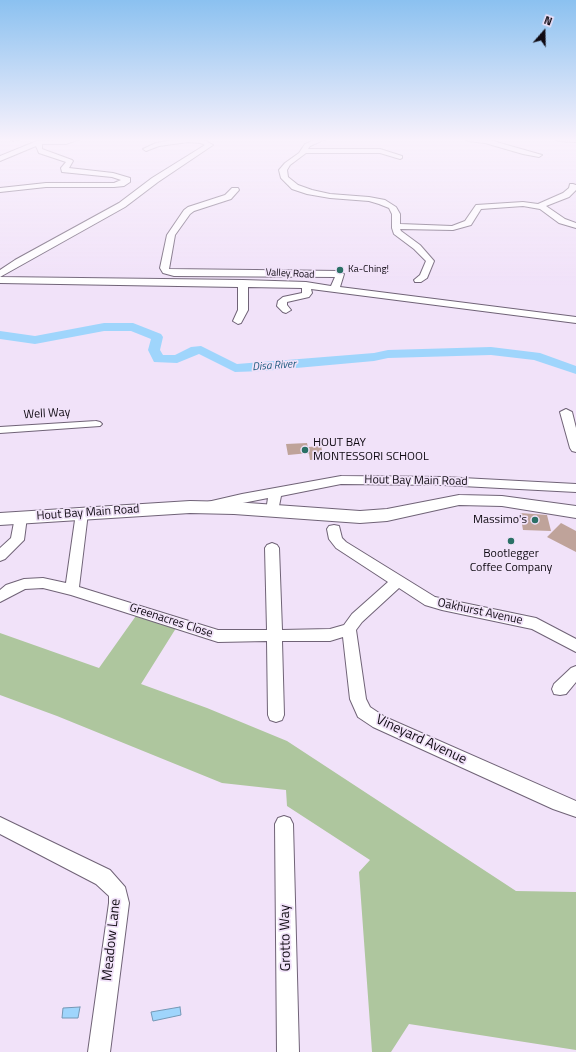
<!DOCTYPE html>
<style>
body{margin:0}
#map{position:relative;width:576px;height:1052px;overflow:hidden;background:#f1e2f9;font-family:"Titillium Web",sans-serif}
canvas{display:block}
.north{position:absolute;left:524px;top:12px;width:40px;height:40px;-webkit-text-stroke:3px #f1e2f9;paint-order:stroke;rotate:20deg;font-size:11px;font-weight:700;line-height:16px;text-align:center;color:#0f0a12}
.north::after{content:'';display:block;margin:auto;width:14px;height:18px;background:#0f0a12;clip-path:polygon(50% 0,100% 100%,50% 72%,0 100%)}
</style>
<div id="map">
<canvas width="576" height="1052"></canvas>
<div class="north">N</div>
</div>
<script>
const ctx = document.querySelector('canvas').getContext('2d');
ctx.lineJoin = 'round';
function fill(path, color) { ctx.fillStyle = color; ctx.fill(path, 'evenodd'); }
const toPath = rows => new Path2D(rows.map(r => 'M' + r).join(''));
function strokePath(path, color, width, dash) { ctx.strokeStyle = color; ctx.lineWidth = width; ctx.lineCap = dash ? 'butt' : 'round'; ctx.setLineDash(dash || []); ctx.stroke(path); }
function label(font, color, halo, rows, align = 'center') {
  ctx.font = font + ' "Titillium Web",sans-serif'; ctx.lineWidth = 3.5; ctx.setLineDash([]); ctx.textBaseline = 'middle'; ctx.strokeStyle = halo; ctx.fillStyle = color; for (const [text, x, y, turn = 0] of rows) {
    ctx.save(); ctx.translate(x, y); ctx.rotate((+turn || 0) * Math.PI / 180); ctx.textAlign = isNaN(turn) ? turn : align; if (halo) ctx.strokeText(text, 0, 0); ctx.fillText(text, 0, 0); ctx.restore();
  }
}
fill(toPath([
 [138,613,178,625,141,684,207,708,287,741,516,891,576,892,576,1050,409,1024,391,1052,372,1052,359,872,370,860,287,806,286,790,222,783,57,716,0,695,0,633,99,668]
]), '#aec69e');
const water = toPath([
 [80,1007,78,1018,62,1018,63,1008,80,1007],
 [180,1007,181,1015,153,1021,151,1012,180,1007]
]);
fill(water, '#9fd5fc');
strokePath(water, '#7498b6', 1);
fill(toPath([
 [104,323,133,323,161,334,163,337,160,350,163,355,175,355,191,347,201,346,237,364,374,353,388,350,491,347,540,353,576,366,576,374,534,360,491,355,388,358,374,361,263,371,235,372,199,354,177,363,154,362,148,350,151,339,131,331,104,331,35,344,0,339,0,331,35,336,104,323]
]), '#9fd5fc');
fill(toPath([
 [307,443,309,453,288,455,286,444],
 [321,446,324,459,310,460,308,447],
 [520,513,547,515,551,531,523,530],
 [561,523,576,531,576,552,547,537]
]), '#bfa39a');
const minor = toPath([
 [10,139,20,139,13,141,10,139],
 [80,139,66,144,42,144,42,149,72,160,73,161,69,168,113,173,130,178,130,182,124,186,114,187,46,187,0,192,0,188,46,183,114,183,121,180,112,177,62,172,61,168,66,162,39,153,36,146,0,161,0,156,37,141,80,139],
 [179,139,202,139,213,145,158,182,125,207,0,277,0,270,15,260,119,203,152,178,205,145,201,143,188,142,159,146,146,151,143,149,156,143,179,139],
 [317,139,326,139,310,146,308,149,380,149,402,156,402,158,400,159,380,153,306,153,290,165,287,170,288,177,298,185,312,190,330,194,369,197,385,200,396,207,400,214,400,224,452,226,465,221,476,205,523,202,538,204,563,193,569,188,570,184,573,184,576,185,576,190,569,197,546,206,565,219,576,223,576,228,559,223,540,209,523,206,481,209,471,225,453,230,400,229,401,231,420,245,434,261,427,278,421,282,415,282,414,280,420,275,426,261,414,249,394,234,392,228,392,214,389,208,379,204,369,201,330,198,307,194,292,189,281,178,279,170,285,163,299,153,305,144,317,139],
 [465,139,486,139,542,155,539,157,523,154,485,143,468,141,465,139],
 [555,139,576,139,576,142,558,141,555,139],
 [232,188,238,188,239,190,231,199,194,211,190,214,175,235,169,269,340,271,344,274,340,287,576,317,576,323,311,289,312,293,309,297,287,302,287,305,291,310,286,313,283,312,277,306,278,301,283,297,302,293,302,288,248,287,248,310,241,323,238,324,233,321,238,310,238,287,0,283,0,277,243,280,306,282,331,286,335,277,174,276,163,273,160,268,167,235,184,210,188,207,225,195,232,188],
 [566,409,572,412,576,428,576,452,572,451,570,448,560,412,566,409],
 [96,421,100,422,102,424,100,426,0,433,0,427,96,421],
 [341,476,443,477,576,484,576,492,443,485,341,484,281,496,278,511,277,514,272,515,267,514,266,511,268,498,207,510,203,509,201,506,203,503,242,494,341,476],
 [82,509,87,510,88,513,79,587,218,630,267,630,265,548,267,545,272,543,277,545,279,548,282,630,330,629,344,625,352,614,388,582,336,548,329,539,327,529,329,526,334,525,339,526,342,538,346,542,435,597,536,618,576,639,576,652,532,629,442,610,425,605,399,588,362,622,356,630,366,699,370,707,385,717,576,801,576,817,553,809,373,727,358,717,350,699,343,637,330,641,282,641,284,715,282,720,276,722,270,720,268,715,267,641,218,642,71,595,43,588,25,589,0,602,0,590,6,585,24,579,43,578,66,583,76,513,77,510,82,509],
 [21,513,26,514,27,517,24,540,5,559,0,561,0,548,11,538,15,517,16,514,21,513],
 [576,666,576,682,566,694,560,695,554,694,552,689,554,684,571,668,576,666],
 [284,816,290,818,293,824,299,1052,277,1052,275,824,278,818,284,816],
 [0,817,110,870,125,887,129,903,110,1052,88,1052,109,903,109,896,96,884,0,834,0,817]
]);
const major = toPath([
 [459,495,502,496,576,506,576,518,502,506,459,505,387,521,360,523,234,514,190,513,0,525,0,513,190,501,234,502,360,511,387,509,459,495]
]);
strokePath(minor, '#706377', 2);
strokePath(major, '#706377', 2);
fill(minor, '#fff');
fill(major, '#fff');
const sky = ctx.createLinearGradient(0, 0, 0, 286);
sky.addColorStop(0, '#8bc1f0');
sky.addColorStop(0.49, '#f9f2fc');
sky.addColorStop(1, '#f9f2fc00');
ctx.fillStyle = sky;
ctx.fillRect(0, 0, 576, 286);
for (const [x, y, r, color] of [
 [340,270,4,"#2a7066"],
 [305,450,4,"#2a7066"],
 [535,520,4,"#2a7066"],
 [511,541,4,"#2a7066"]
]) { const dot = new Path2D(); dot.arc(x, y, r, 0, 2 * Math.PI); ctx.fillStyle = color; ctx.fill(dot); strokePath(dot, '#f1e2f9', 1.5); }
label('10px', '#0f0a12', '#f1e2f9', [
 ["Ka-Ching!",348,270]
], 'left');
label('10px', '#0f0a12', '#f1e2f9', [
 ["Valley Road",290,274,3]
]);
label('italic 11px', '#1b597e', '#f1e2f9', [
 ["Disa River",274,366,-4]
]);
label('12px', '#0f0a12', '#f1e2f9', [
 ["Well Way",47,414,-3],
 ["Hout Bay Main Road",416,481,1],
 ["Hout Bay Main Road",88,513,-4],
 ["Oakhurst Avenue",480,612,12],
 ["Greenacres Close",171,621,18]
]);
label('12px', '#0f0a12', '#f1e2f9', [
 ["HOUT BAY",313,443],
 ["MONTESSORI SCHOOL",313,457],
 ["Massimo's",527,520,"right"],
 ["Bootlegger",511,554,"center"],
 ["Coffee Company",511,568,"center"]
], 'left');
label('14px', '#0f0a12', '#f1e2f9', [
 ["Vineyard Avenue",421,740,25],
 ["Grotto Way",286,938,-91],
 ["Meadow Lane",112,940,-84]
]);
</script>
